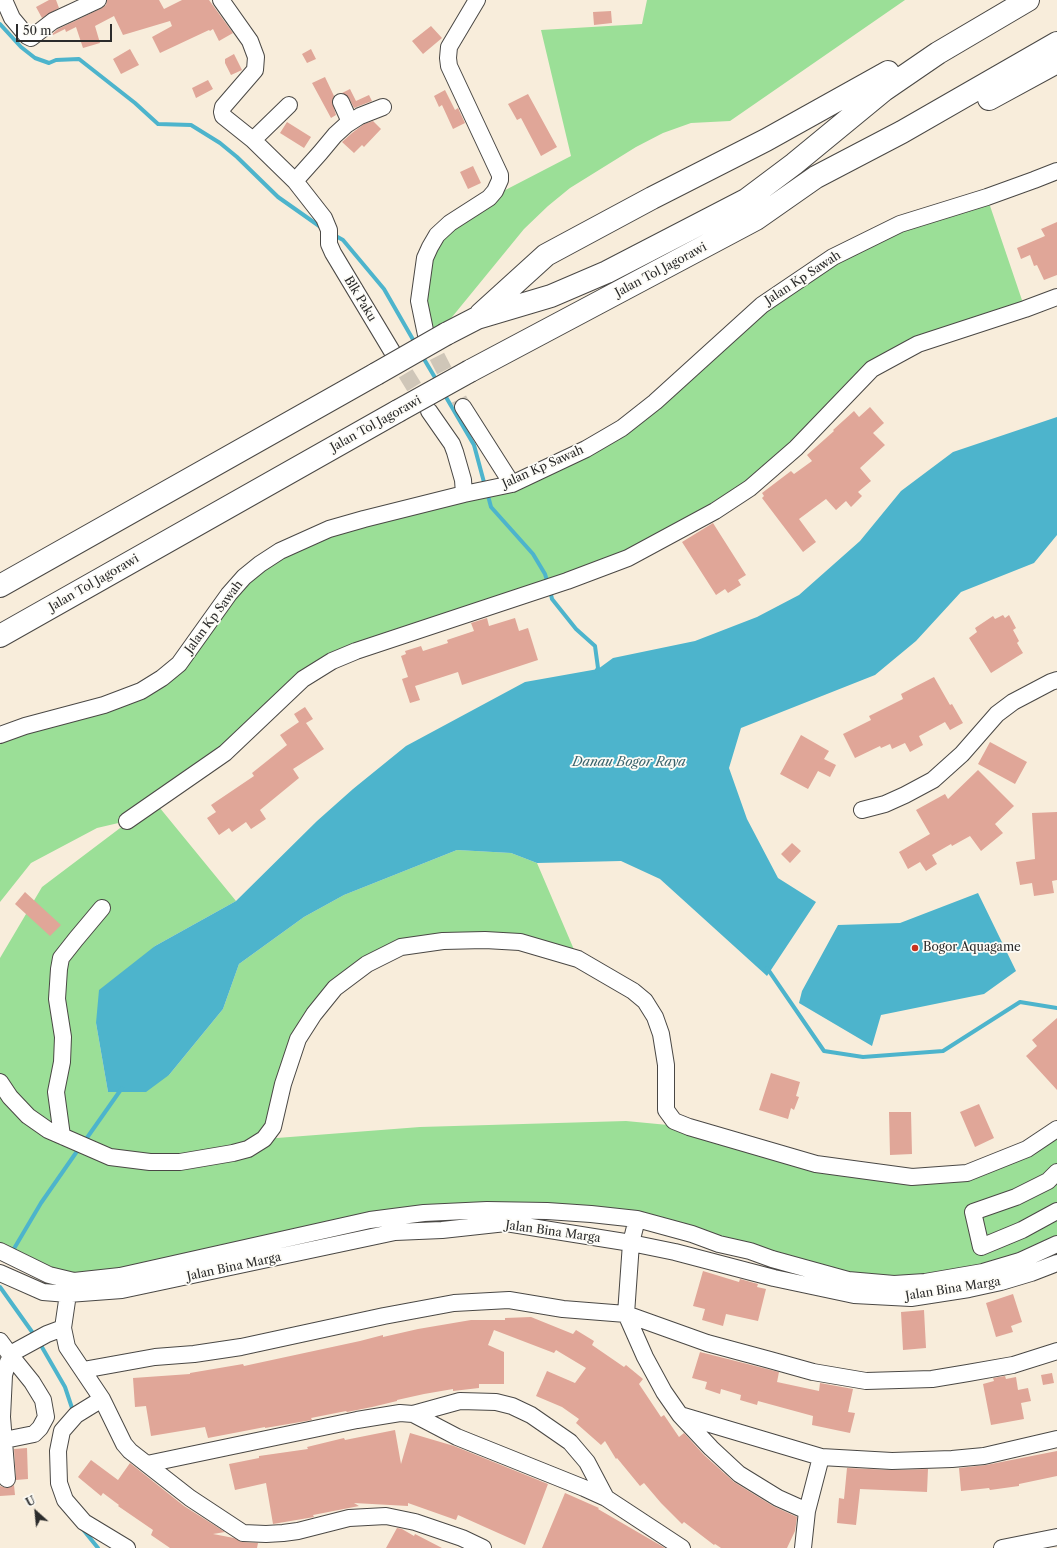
<!DOCTYPE html>
<style>
body{margin:0}
#map{position:relative;width:1057px;height:1548px;overflow:hidden;background:#f8eddb;font-family:"Libre Caslon Text",serif}
canvas{display:block}
.north{position:absolute;left:16px;top:1492px;width:40px;height:40px;-webkit-text-stroke:3px #fdfcf7;paint-order:stroke;rotate:333deg;font-size:11px;font-weight:700;line-height:16px;text-align:center;color:#2b2b2b}
.north::after{content:'';display:block;margin:auto;width:14px;height:18px;background:#2b2b2b;clip-path:polygon(50% 0,100% 100%,50% 72%,0 100%)}
.scale{position:absolute;left:16px;top:24px;width:96px;height:18px;box-sizing:border-box;border:2px solid #2b2b2b;border-top:0;padding-left:5px;font-size:12px;line-height:14px;white-space:nowrap;color:#2b2b2b;-webkit-text-stroke:3px #fdfcf7;paint-order:stroke}
</style>
<div id="map">
<canvas width="1057" height="1548"></canvas>
<div class="north">U</div>
<div class="scale">50 m</div>
</div>
<script>
const ctx = document.querySelector('canvas').getContext('2d');
ctx.lineJoin = 'round';
function fill(path, color) { ctx.fillStyle = color; ctx.fill(path, 'evenodd'); }
const toPath = rows => new Path2D(rows.map(r => 'M' + r).join(''));
function strokePath(path, color, width, dash) { ctx.strokeStyle = color; ctx.lineWidth = width; ctx.lineCap = dash ? 'butt' : 'round'; ctx.setLineDash(dash || []); ctx.stroke(path); }
function label(font, color, halo, rows, align = 'center') {
  ctx.font = font + ' "Libre Caslon Text",serif'; ctx.lineWidth = 3.5; ctx.setLineDash([]); ctx.textBaseline = 'middle'; ctx.strokeStyle = halo; ctx.fillStyle = color; for (const [text, x, y, turn = 0] of rows) {
    ctx.save(); ctx.translate(x, y); ctx.rotate((+turn || 0) * Math.PI / 180); ctx.textAlign = isNaN(turn) ? turn : align; if (halo) ctx.strokeText(text, 0, 0); ctx.fillText(text, 0, 0); ctx.restore();
  }
}
fill(toPath([
 [647,0,905,0,730,121,691,123,663,133,636,147,570,188,548,206,524,229,430,344,422,279,427,255,488,199,571,156,541,30,642,24],
 [987,197,1025,309,872,369,797,448,667,538,332,661,155,802,236,901,155,946,96,1023,108,1092,169,1075,223,1009,239,964,304,917,344,895,457,850,511,853,537,863,578,959,520,942,443,941,367,964,298,1039,264,1139,420,1127,626,1121,689,1127,816,1164,967,1173,1057,1128,1057,1244,1043,1251,894,1284,637,1219,424,1213,74,1281,0,1251,0,958,42,887,140,813,127,821,97,828,31,863,0,902,0,735,162,678,229,594,280,551,506,485,623,427,833,257]
]), '#9bdf97');
fill(toPath([
 [1057,417,1057,535,1034,563,961,592,916,641,875,675,741,728,729,768,747,819,778,878,816,902,767,976,660,879,621,861,537,863,511,853,457,850,344,895,304,917,239,964,223,1009,169,1075,146,1092,108,1092,96,1023,99,990,155,946,236,901,317,821,353,789,406,746,525,682,598,669,613,658,695,641,757,617,799,595,860,541,901,491,953,452],
 [978,893,1016,971,984,994,881,1015,872,1046,799,1003,802,991,838,925,900,923]
]), '#4db4cc');
strokePath(toPath([
 [0,24,21,47,35,58,49,63,56,60,79,59,135,103,158,124,191,125,220,143,237,157,278,197,322,228],
 [334,235,343,240,384,289,415,343],
 [421,354,437,381],
 [443,392,474,445,485,486],
 [487,492,491,507,533,554,545,574,548,584],
 [550,590,552,599,576,629,595,646,598,668,596,672],
 [767,968,824,1051,863,1057,943,1051,1020,1002,1057,1008],
 [84,1142,122,1088],
 [12,1252,41,1203,80,1147],
 [0,1287,35,1336],
 [39,1342,65,1387,73,1411,72,1412],
 [81,1527,98,1548]
]), '#4db4cc', 4);
fill(toPath([
 [49,0,56,0,59,8,42,18,36,7],
 [107,0,159,0,164,9,182,0,209,0,233,33,219,41,213,29,210,31,209,30,160,53,152,37,172,26,170,21,123,35,114,16,95,26,100,43,83,48,76,27,66,32,65,29,51,36,51,35,58,29,102,8,106,5],
 [611,11,612,23,594,25,593,12],
 [431,26,442,38,423,54,412,41],
 [130,49,139,65,121,74,113,59],
 [311,49,316,59,307,63,302,54],
 [234,54,242,70,231,75,225,63,225,59],
 [325,77,334,96,332,101,336,115,331,118,312,83],
 [208,80,213,89,196,98,192,88],
 [350,89,356,101,369,95,372,101,354,108,349,98,342,93],
 [445,90,455,110,458,108,465,123,453,129,442,105,439,107,434,96],
 [528,94,557,147,541,156,521,118,517,120,508,104],
 [373,121,381,129,364,147,362,145,354,153,342,142,352,133,364,124],
 [287,122,311,137,304,148,280,133],
 [473,166,481,183,468,189,460,172],
 [1057,222,1057,275,1044,280,1037,265,1034,266,1030,255,1021,259,1017,248,1045,236,1041,229],
 [870,407,884,423,873,433,885,445,860,468,871,481,858,492,862,496,851,507,846,501,836,510,826,499,799,519,816,542,803,552,762,498,764,496,762,493,791,471,794,474,812,461,807,455,834,431,833,430,854,411,859,417],
 [713,523,746,575,738,580,741,585,728,593,725,589,716,595,682,542],
 [1003,615,1005,618,1009,615,1016,628,1013,630,1019,641,1017,643,1023,653,991,673,969,638,977,632,975,628,993,616,995,619],
 [487,618,489,626,515,618,519,631,528,628,538,660,462,685,458,672,415,686,420,700,410,703,402,679,408,677,401,656,406,654,405,651,421,646,423,651,448,643,447,640,474,631,471,623],
 [934,677,950,705,952,704,963,723,950,730,945,722,919,736,923,745,910,752,905,743,892,749,890,744,881,748,880,746,855,758,843,734,871,720,869,716,903,699,901,694],
 [305,707,313,719,306,723,324,749,293,769,299,778,260,810,266,819,251,829,246,822,232,832,229,828,219,835,207,818,216,812,211,805,254,776,252,773,287,745,280,735,299,722,294,714],
 [801,735,829,751,824,759,836,765,830,777,818,771,808,789,780,774],
 [990,742,1027,762,1015,784,978,764],
 [978,770,1014,806,995,824,1003,833,981,851,970,836,952,846,951,844,932,855,937,864,926,871,920,862,908,869,899,852,930,834,916,810,945,794,948,799],
 [1057,812,1057,880,1052,881,1054,893,1034,896,1032,883,1020,885,1016,862,1035,859,1032,813],
 [792,843,801,851,790,863,781,854],
 [25,892,61,925,50,936,15,904],
 [1057,1018,1057,1090,1026,1056,1037,1046,1032,1040],
 [771,1073,800,1082,796,1096,799,1097,794,1110,791,1108,788,1119,759,1110],
 [979,1104,994,1138,975,1147,960,1112],
 [889,1112,911,1112,912,1154,890,1155],
 [703,1271,739,1282,740,1279,758,1284,757,1287,766,1289,758,1321,726,1314,723,1326,702,1320,705,1309,693,1306],
 [1013,1294,1022,1322,1011,1326,1013,1332,996,1337,986,1303],
 [924,1310,926,1348,903,1350,901,1312],
 [531,1317,573,1334,576,1330,594,1341,592,1345,624,1367,626,1365,643,1379,639,1384,661,1417,664,1415,679,1437,684,1433,704,1455,734,1482,773,1506,797,1517,795,1531,787,1548,721,1548,715,1544,714,1545,684,1522,682,1524,661,1503,644,1483,640,1486,617,1458,616,1459,605,1441,601,1445,576,1423,579,1419,562,1407,536,1396,547,1371,575,1383,586,1368,556,1350,554,1353,494,1330,488,1345,504,1352,504,1384,479,1384,479,1388,453,1391,453,1389,424,1394,397,1400,397,1401,372,1407,347,1412,346,1411,311,1418,312,1420,265,1428,265,1427,208,1438,205,1427,151,1436,146,1406,135,1407,133,1378,190,1374,190,1373,243,1364,244,1366,360,1341,383,1335,383,1337,418,1329,471,1320,505,1320,505,1318],
 [700,1352,779,1372,777,1382,819,1391,820,1383,853,1389,848,1412,855,1413,850,1433,812,1425,813,1416,758,1401,757,1405,740,1400,741,1395,721,1389,720,1394,705,1389,707,1382,692,1378],
 [1052,1373,1054,1383,1043,1385,1041,1375],
 [1005,1376,1006,1379,1016,1377,1018,1390,1028,1388,1031,1401,1021,1403,1024,1419,991,1425,983,1384,994,1381,993,1378],
 [395,1430,401,1464,410,1433,454,1446,548,1484,525,1545,458,1515,456,1520,408,1503,408,1506,354,1503,359,1506,313,1515,314,1517,273,1524,266,1483,235,1490,229,1464,259,1458,259,1456,308,1449,307,1447,344,1438,345,1440],
 [27,1448,28,1479,16,1480,14,1449],
 [1057,1451,1057,1476,1019,1484,1019,1486,990,1490,989,1488,961,1491,959,1468,986,1465],
 [91,1460,118,1480,130,1463,184,1506,225,1532,213,1534,234,1538,242,1542,258,1543,257,1548,170,1548,151,1535,153,1530,118,1506,119,1505,103,1493,101,1496,78,1477],
 [847,1468,892,1470,928,1469,927,1492,860,1489,856,1525,837,1523,839,1498,844,1499],
 [14,1485,15,1495,0,1496,0,1486,7,1488],
 [565,1493,599,1508,598,1509,665,1548,542,1548],
 [397,1528,402,1529,414,1536,415,1534,442,1548,386,1548]
]), '#e0a698');
strokePath(toPath([
 [426,335,463,407],
 [393,353,426,406]
]), '#cfc6b8', 16, [16, 8]);
const minor = toPath([
 [4,0,12,18,27,36,31,38,53,21,98,0],
 [221,0,250,41,256,57,255,70,223,107,222,112,223,116,253,140,295,181,324,218,329,230,329,244,333,253,393,353],
 [341,102,350,122],
 [253,140,289,105],
 [295,181,320,153,335,135,346,125,360,116,383,107],
 [426,335,419,301,425,258,430,247,437,235,450,223,489,198,495,191,500,180,500,175,449,66,448,58,449,47,477,0],
 [463,407,512,484],
 [429,411,452,444,455,452,463,480,464,494],
 [0,735,25,726,104,705,141,691,162,678,179,664,229,594,244,577,260,564,280,551,329,529,364,519,464,494,512,484,586,449,622,428,655,402,762,305,833,257,900,224,987,197,1034,180,1057,171],
 [862,810,885,804,905,795,933,780,962,754,997,714,1013,702,1051,682,1057,680],
 [127,821,225,753,303,679,332,661,356,651,567,581,628,558,715,511,750,488,796,448,872,369,918,344,1025,309,1057,297],
 [0,1082,10,1097,28,1116,48,1130,110,1157,150,1162,180,1162,233,1153,248,1149,264,1139,273,1127,283,1084,298,1039,314,1014,335,988,367,964,401,947,443,941,485,940,520,942,578,959,633,991,645,1001,655,1017,661,1034,666,1065,666,1110,674,1121,689,1127,816,1164,912,1177,967,1173,1027,1149,1057,1129],
 [62,1136,56,1092,62,1062,63,1037,57,999,59,969,61,958,76,939,102,908],
 [1057,1172,1048,1181,1016,1197,973,1212,981,1247,1022,1230,1057,1211],
 [637,1219,631,1243,626,1314,645,1357,664,1392,680,1415,711,1448,739,1474,778,1498,807,1511],
 [0,1251,49,1275,74,1281,120,1276,370,1220,424,1213,487,1210,547,1211,591,1214,637,1219,692,1234,719,1244,750,1251,772,1259,848,1280,894,1284,925,1282,983,1272,1020,1261,1057,1244],
 [0,1273,43,1292,68,1294,122,1290,395,1232,442,1230,506,1223,631,1243,675,1252,774,1278,854,1295,911,1298,969,1289,1001,1282,1031,1273,1057,1263],
 [73,1284,68,1294,63,1328,67,1347,102,1399,124,1444,130,1451,190,1498,243,1533,266,1534,283,1533,298,1531,349,1518,386,1516,415,1522,462,1538,483,1548],
 [0,1341,11,1356,32,1382,43,1400,46,1417,40,1428,34,1434,0,1441],
 [83,1370,155,1357,194,1354,241,1347,384,1316,454,1303,509,1300,563,1309,626,1314,707,1343,770,1360,813,1372,866,1381,932,1379,968,1373,1013,1365,1057,1351],
 [102,1399,76,1415,62,1431,58,1451,59,1483,65,1500,84,1522,127,1548],
 [413,1414,460,1401,496,1402,512,1406,531,1415,570,1442,587,1462,606,1498],
 [680,1415,821,1457,892,1461,952,1459,984,1456,1057,1439],
 [147,1464,357,1420,400,1413,413,1414,457,1437,584,1488,606,1498,682,1548],
 [7,1479,2,1417,4,1375,8,1362,14,1352,47,1334,63,1328],
 [803,1548,807,1511,821,1457],
 [1002,1548,1057,1537]
]);
const highway = toPath([
 [989,99,1057,62],
 [481,314,546,255,652,198,766,140,888,72],
 [446,334,477,318,551,296,607,272,746,200,794,164,884,90,938,53,1028,0],
 [470,371,756,219,816,177,902,132,1057,43],
 [0,586,376,374],
 [0,636,398,411]
]);
strokePath(minor, '#4a4845', 18);
strokePath(highway, '#4a4845', 24);
strokePath(minor, '#fff', 16);
strokePath(highway, '#fff', 22);
const highwayBridge = toPath([
 [376,374,446,334],
 [398,411,470,371]
]);
strokePath(highwayBridge, '#4a4845', 24, []);
strokePath(highwayBridge, '#fff', 22);
for (const [x, y, r, color] of [
 [915,948,4,"#c8321e"]
]) { const dot = new Path2D(); dot.arc(x, y, r, 0, 2 * Math.PI); ctx.fillStyle = color; ctx.fill(dot); strokePath(dot, '#fdfcf7', 1.5); }
label('12px', '#2b2b2b', '#fdfcf7', [
 ["Jalan Tol Jagorawi",661,270,-28],
 ["Jalan Kp Sawah",803,278,-33],
 ["Blk Paku",360,299,59],
 ["Jalan Tol Jagorawi",376,424,-29],
 ["Jalan Kp Sawah",543,467,-24],
 ["Jalan Tol Jagorawi",94,583,-30],
 ["Jalan Kp Sawah",214,617,-53],
 ["Jalan Bina Marga",553,1232,8],
 ["Jalan Bina Marga",234,1267,-12],
 ["Jalan Bina Marga",953,1289,-9]
]);
label('12px', '#2b2b2b', '#fdfcf7', [
 ["Bogor Aquagame",923,948]
], 'left');
label('italic 13px', '#39626b', '#fdfcf7', [
 ["Danau Bogor Raya",629,762]
]);
</script>
